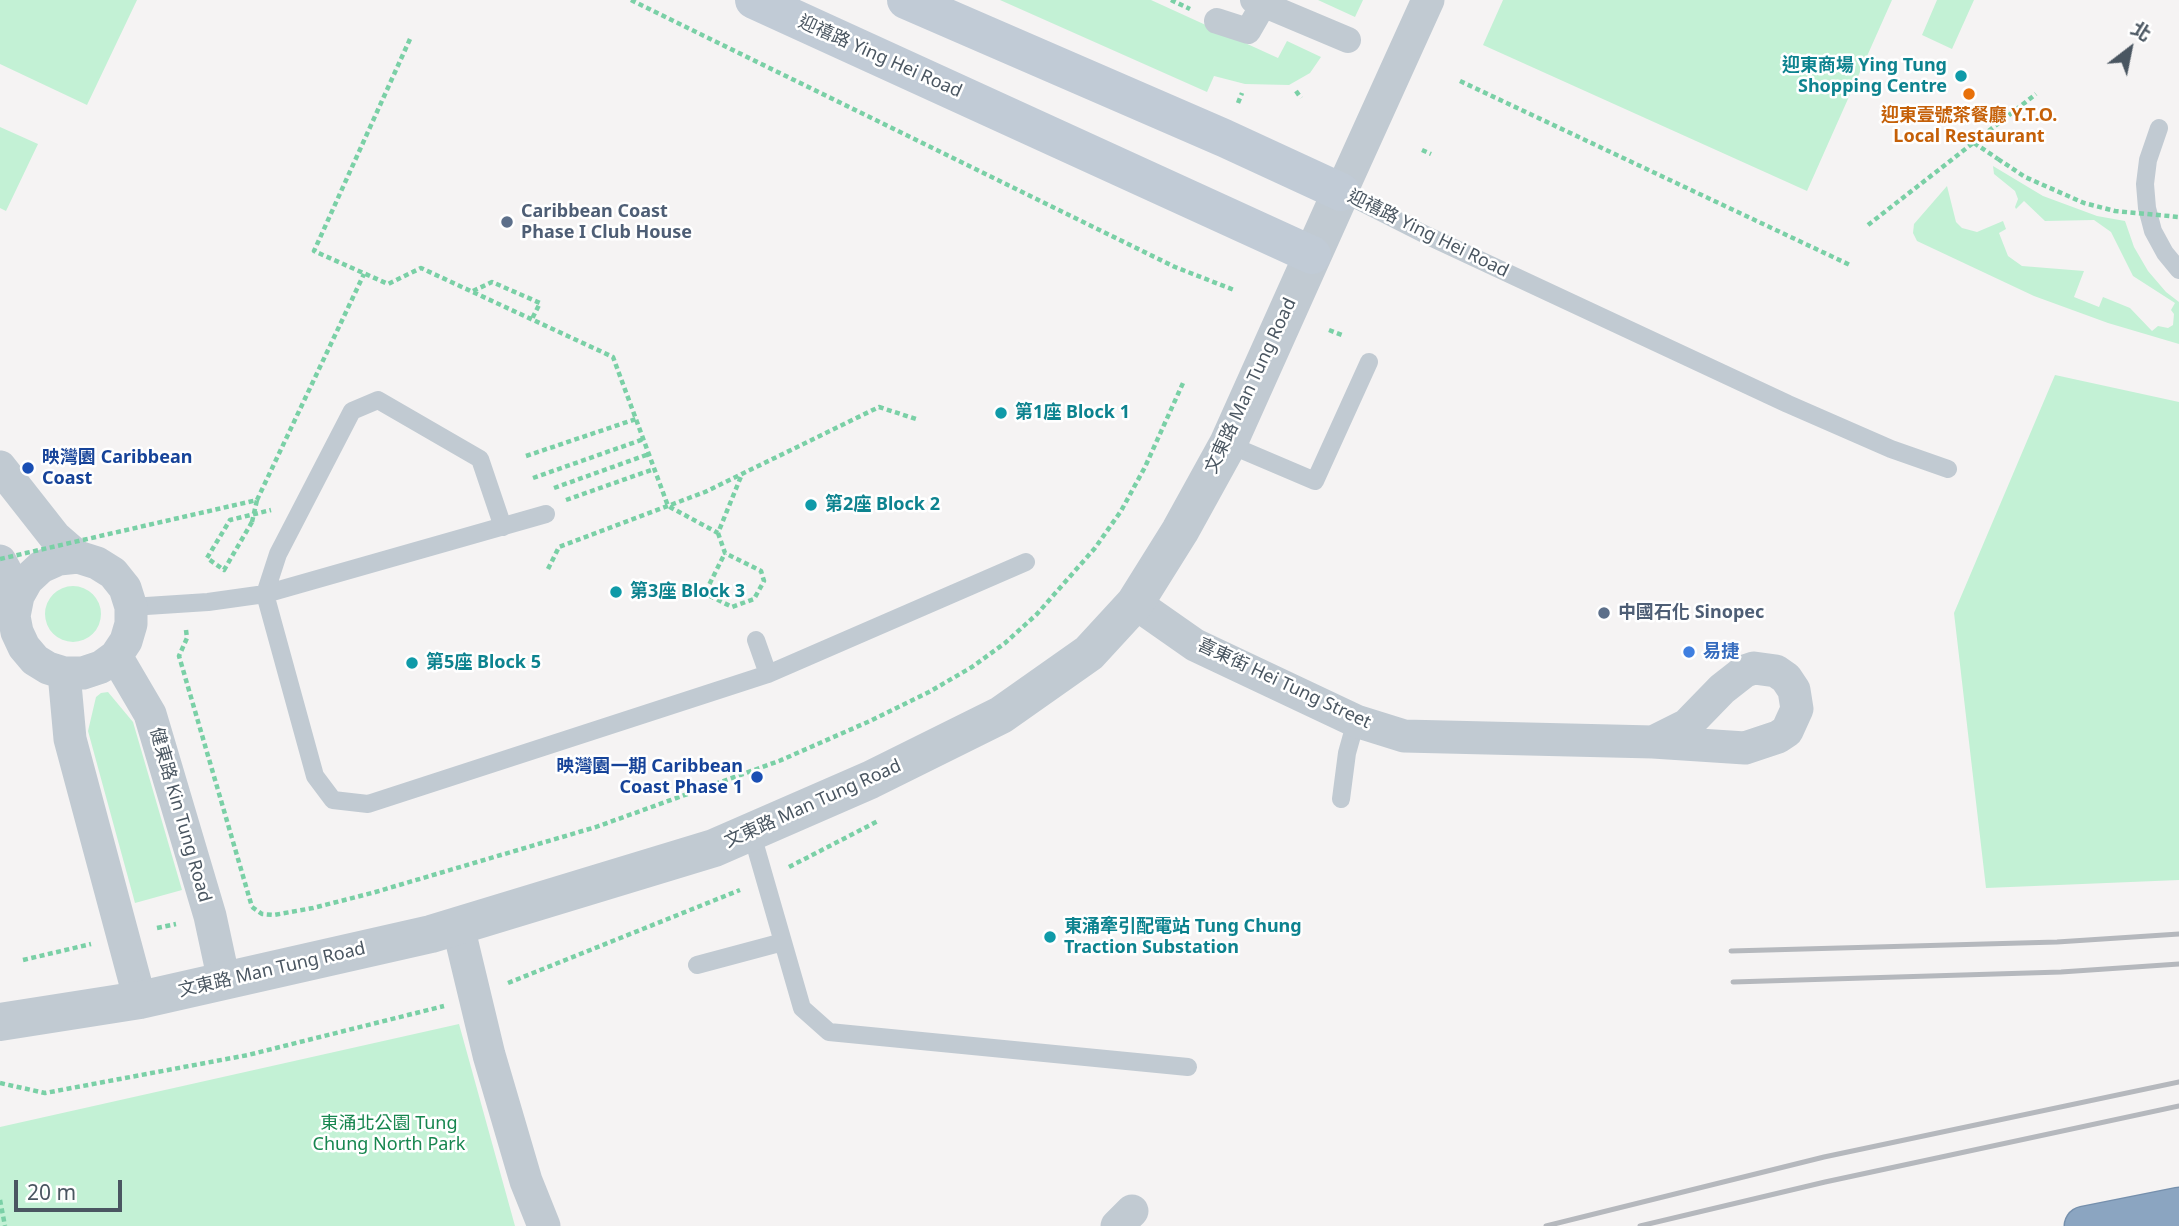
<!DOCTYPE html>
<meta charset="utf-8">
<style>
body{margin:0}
#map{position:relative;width:2179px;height:1226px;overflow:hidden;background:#f5f3f3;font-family:"Noto Sans","Noto Sans TC",sans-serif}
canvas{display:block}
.north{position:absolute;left:2095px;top:14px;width:70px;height:70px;-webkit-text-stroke:5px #fff;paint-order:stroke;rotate:32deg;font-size:19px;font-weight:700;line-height:28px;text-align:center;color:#4a5661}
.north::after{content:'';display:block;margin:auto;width:24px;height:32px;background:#4a5661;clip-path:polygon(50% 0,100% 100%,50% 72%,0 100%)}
.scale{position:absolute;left:14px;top:1180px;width:108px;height:32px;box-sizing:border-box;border:4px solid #4a5661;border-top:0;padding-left:9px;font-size:21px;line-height:24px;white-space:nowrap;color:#4a5661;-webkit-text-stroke:5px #fff;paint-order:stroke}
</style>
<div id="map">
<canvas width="2179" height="1226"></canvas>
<div class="north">北</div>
<div class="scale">20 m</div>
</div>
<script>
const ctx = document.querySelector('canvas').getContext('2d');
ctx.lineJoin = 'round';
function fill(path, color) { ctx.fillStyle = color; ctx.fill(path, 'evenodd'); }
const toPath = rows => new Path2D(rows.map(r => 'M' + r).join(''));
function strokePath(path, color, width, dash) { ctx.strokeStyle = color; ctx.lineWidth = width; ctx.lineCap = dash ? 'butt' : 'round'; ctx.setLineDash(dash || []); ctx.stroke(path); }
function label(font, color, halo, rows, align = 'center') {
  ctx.font = font + ' "Noto Sans","Noto Sans TC",sans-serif'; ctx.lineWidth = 5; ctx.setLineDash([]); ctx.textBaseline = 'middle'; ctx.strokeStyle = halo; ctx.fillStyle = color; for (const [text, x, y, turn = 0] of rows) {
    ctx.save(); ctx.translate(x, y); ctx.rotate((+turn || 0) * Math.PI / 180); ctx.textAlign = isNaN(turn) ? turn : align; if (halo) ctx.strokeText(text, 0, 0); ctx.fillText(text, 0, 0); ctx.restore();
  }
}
fill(toPath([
 [0,0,137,0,87,105,0,64],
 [1000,0,1151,0,1278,58,1287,41,1321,57,1310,73,1289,85,1245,84,1214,76,1207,92],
 [1318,0,1363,0,1355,17],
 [1503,0,1892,0,1807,191,1483,45],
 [1937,0,1974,0,1952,49,1922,35],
 [0,127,38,144,6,211,0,208],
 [1993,166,2043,196,2097,216,2125,221,2134,247,2148,271,2166,292,2179,302,2179,344,2108,323,2034,296,1917,241,1913,233,1914,224,1947,186,1956,222,1962,228,1977,232,2003,221,2006,229,1999,233,2008,256,2022,266,2084,271,2074,297,2099,307,2103,297,2130,308,2152,331,2158,326,2168,328,2173,325,2174,314,2171,310,2175,303,2133,276,2111,232,2094,220,2045,221,2024,201,2016,209,2015,207,2018,199,2015,191,1994,174],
 [2055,375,2179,402,2179,880,1986,888,1954,613],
 '45 614a28 28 0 1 1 56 0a28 28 0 1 1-56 0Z',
 [108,692,133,722,182,890,135,903,88,731,96,697,101,693],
 [459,1024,515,1226,0,1226,0,1127]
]), '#c3f1d5');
const motorway = toPath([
 [2084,1226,2179,1207]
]);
strokePath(motorway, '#7690ad', 41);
strokePath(toPath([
 [631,0,1175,267,1234,290],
 [1171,0,1190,9],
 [410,39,314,251,388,284,421,268,613,357,668,506,718,533,742,474],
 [1460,81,1850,265],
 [1296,91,1301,98],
 [1238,103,1242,93],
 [1974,143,1998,159],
 [1422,150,1431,154],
 [1868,225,2036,94],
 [473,291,492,282,540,303,532,319],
 [1329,330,1342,335],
 [526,456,636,419],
 [533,478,644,439],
 [554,488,649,454],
 [566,500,654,469],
 [252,522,224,570,207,558,230,520,271,510],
 [718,533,725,553,761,571,764,581,754,599,732,607,710,596,708,587,725,553],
 [548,569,559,547,705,492,879,407,916,419],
 [186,630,187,638,179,656,252,907],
 [789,867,878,821],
 [252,907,262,914,274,915,313,908,372,893,596,827,779,761,870,721,929,692,972,667,1005,643,1037,614,1095,548,1121,511,1145,467,1183,383],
 [157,928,176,924],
 [23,960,91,944],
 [508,983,740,890],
 [0,1083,45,1093,248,1055,444,1006],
 [0,1200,5,1226]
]), '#7ad0a6', 4.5, [5, 3.5]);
strokePath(toPath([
 [2159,128,2148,160,2145,184,2147,208,2153,231,2165,253,2179,270],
 [1341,192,1426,235,1788,404,1891,449,1948,469],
 [1228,444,1315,481,1369,362],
 [503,527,480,459,378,400,352,411,278,554,265,594,315,776,333,800,368,804,768,674,1026,562],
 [131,607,208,602,265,594,546,514],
 [756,640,768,674],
 [1341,799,1347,753,1356,721],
 [751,831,802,1008,829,1032,1188,1067],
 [697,965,783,942]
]), '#c1cad2', 18);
strokePath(toPath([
 [1253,0,1348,40],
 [1217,21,1248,31,1263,5]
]), '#c1cad2', 26);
strokePath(toPath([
 [1341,192,1428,0],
 [0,467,55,537,78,557],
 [0,561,5,570,17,632,24,647,35,660,48,668,64,673,83,673,101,667,116,656,126,641,131,624,131,607,125,588,113,573,97,563,78,557,59,559,41,567,27,580,18,596,14,616],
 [1135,603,1195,645,1356,721,1404,736,1653,742,1745,748,1778,737,1787,731,1797,709,1794,690,1786,678,1776,671,1754,668,1745,671,1722,689,1687,725,1653,742],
 [116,656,150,714,210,916,224,981],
 [64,673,70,739,140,1000],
 [458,926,489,1055,526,1181,544,1226],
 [1117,1226,1132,1211]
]), '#c1cad2', 33);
strokePath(toPath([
 [0,1022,140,1000,431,934,714,848,870,780,1001,715,1089,653,1135,603,1180,531,1228,444,1341,192]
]), '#c1cad2', 38);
strokePath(toPath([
 [754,0,1312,255],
 [906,0,1224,138,1341,192]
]), '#c1cbd6', 38);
strokePath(motorway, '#8ba5c1', 38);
strokePath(toPath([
 [1731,951,2057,942,2179,934],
 [1733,982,2061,972,2179,964],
 [1546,1226,1824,1157,2179,1082],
 [1640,1226,1825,1182,2179,1106]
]), '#b5b8bd', 5);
strokePath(toPath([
 [1998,159,2025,177,2084,203,2115,211,2179,217],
 [252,522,257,500],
 [0,559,257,500,364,274]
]), '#7ad0a6', 4.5, [5, 3.5]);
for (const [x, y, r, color] of [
 [1961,76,7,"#0f9aa8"],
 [1969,94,7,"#e8710a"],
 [507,222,7,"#5c6f8a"],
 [1001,413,7,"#0f9aa8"],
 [28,468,7,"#1a4fb4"],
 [811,505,7,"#0f9aa8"],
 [616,592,7,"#0f9aa8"],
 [1604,613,7,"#5c6f8a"],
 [1689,652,7,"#3f7fe0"],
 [412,663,7,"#0f9aa8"],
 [757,777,7,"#1a4fb4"],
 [1050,937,7,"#0f9aa8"]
]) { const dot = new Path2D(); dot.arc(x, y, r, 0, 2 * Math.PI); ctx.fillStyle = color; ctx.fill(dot); strokePath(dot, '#fff', 2.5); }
label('18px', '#4a5661', '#fff', [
 ["迎禧路 Ying Hei Road",880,57,24],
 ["迎禧路 Ying Hei Road",1428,234,26],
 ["文東路 Man Tung Road",1251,386,-65],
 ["喜東街 Hei Tung Street",1284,684,25],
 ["文東路 Man Tung Road",813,804,-24],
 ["健東路 Kin Tung Road",180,815,74],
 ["文東路 Man Tung Road",272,970,-13]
]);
label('bold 18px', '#0d838f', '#fff', [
 ["迎東商場 Ying Tung",1947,66,"right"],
 ["Shopping Centre",1947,87,"right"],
 ["第1座 Block 1",1015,413],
 ["第2座 Block 2",825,505],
 ["第3座 Block 3",630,592],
 ["第5座 Block 5",426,663],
 ["東涌牽引配電站 Tung Chung",1064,927],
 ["Traction Substation",1064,948]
], 'left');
label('bold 18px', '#c56008', '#fff', [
 ["迎東壹號茶餐廳 Y.T.O.",1969,116],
 ["Local Restaurant",1969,137]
]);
label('bold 18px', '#4e5e75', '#fff', [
 ["Caribbean Coast",521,212],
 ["Phase I Club House",521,233],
 ["中國石化 Sinopec",1618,613]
], 'left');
label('bold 18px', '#164399', '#fff', [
 ["映灣園 Caribbean",42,458],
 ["Coast",42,479],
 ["映灣園一期 Caribbean",743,767,"right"],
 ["Coast Phase 1",743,788,"right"]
], 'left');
label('bold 18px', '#366cbe', '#fff', [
 ["易捷",1703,652]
], 'left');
label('18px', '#17864f', '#fff', [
 ["東涌北公園 Tung",389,1124],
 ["Chung North Park",389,1145]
]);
</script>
